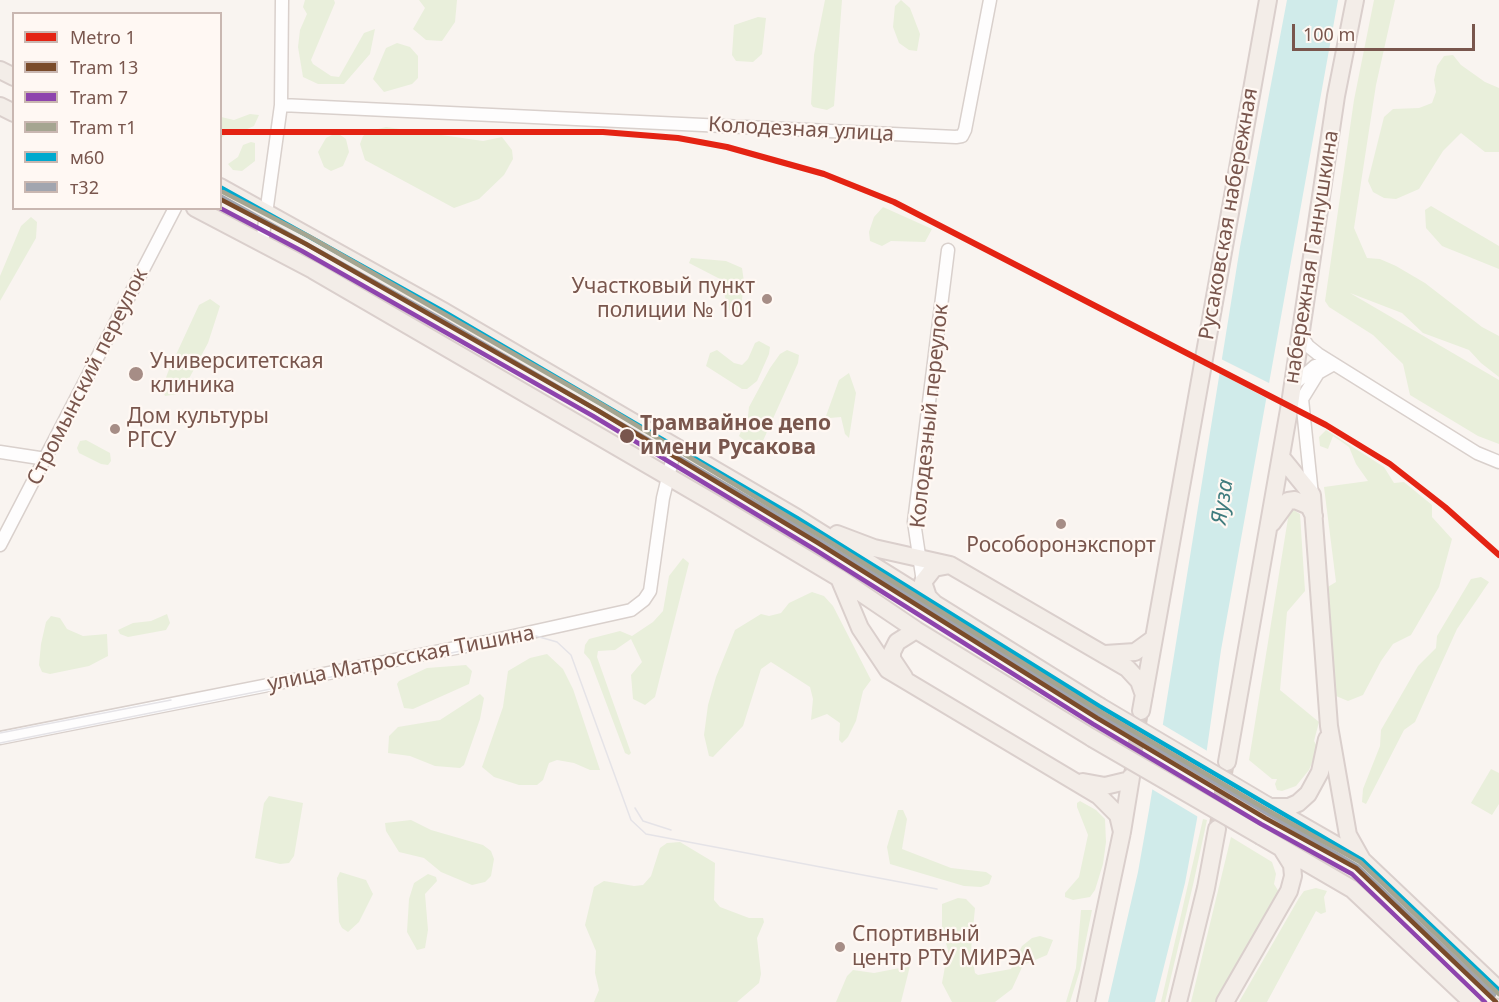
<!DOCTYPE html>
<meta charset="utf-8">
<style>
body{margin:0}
#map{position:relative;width:1499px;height:1002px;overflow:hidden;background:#f9f4f0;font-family:"Noto Sans",sans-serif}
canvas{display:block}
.legend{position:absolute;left:12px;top:12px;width:210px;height:198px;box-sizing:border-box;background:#fff8f3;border:2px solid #c9b7b1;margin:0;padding:8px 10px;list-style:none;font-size:18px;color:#79564d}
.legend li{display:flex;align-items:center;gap:12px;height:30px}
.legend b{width:30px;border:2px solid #c9b7b1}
.scale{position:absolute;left:1292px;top:24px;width:183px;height:27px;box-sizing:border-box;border:3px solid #79564d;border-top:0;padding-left:8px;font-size:18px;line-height:21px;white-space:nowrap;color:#79564d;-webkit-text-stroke:4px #fff8f3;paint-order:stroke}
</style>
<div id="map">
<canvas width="1499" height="1002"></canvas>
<ul class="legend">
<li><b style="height:8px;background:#e42313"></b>Metro 1</li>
<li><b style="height:8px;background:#7a4b2a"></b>Tram 13</li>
<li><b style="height:8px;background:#8e44ad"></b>Tram 7</li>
<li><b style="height:8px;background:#a5a591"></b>Tram т1</li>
<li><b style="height:8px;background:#00a9ce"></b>м60</li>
<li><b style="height:8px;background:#a1a5af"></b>т32</li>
</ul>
<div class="scale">100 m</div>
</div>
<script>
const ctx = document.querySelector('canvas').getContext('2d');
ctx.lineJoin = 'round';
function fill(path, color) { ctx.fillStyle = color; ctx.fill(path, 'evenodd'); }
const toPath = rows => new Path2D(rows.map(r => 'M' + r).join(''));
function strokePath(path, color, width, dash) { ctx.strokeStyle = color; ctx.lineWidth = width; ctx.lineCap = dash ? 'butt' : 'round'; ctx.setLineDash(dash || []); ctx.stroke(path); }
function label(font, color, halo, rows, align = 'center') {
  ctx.font = font + ' "Noto Sans",sans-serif'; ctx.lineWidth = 4.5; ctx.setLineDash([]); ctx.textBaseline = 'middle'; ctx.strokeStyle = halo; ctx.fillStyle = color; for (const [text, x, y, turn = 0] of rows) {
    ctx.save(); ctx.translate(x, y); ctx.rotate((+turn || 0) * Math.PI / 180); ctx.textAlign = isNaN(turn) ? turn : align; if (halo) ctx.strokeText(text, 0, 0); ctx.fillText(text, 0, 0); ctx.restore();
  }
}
fill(toPath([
 [305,0,334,0,335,3,311,60,313,64,331,76,339,77,364,33,375,29,370,54,344,84,318,84,303,77,298,47,300,30,307,14,303,7],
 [419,0,457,0,455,22,442,41,426,40,413,29,425,8],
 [825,0,842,0,834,106,827,110,813,107,811,104,814,55],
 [901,0,910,8,920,34,917,51,909,50,899,43,893,27,895,6],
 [1374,0,1395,0,1376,85,1354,228,1367,258,1380,259,1396,266,1425,283,1482,327,1499,336,1499,377,1481,363,1469,350,1423,333,1402,313,1350,293,1499,380,1499,444,1478,436,1410,395,1403,364,1373,335,1329,307,1325,301,1354,100],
 [758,17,766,18,762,54,753,62,736,61,732,55,734,25],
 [397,43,410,47,418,56,418,78,412,84,384,92,373,79,386,48],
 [1453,55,1461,65,1485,82,1499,88,1499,152,1485,152,1461,133,1443,151,1419,189,1396,199,1384,198,1373,192,1368,181,1384,117,1393,109,1419,108,1432,103,1436,92,1434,80,1437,66,1444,56],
 [250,114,259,115,254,126,238,133,233,130,221,138,221,117,234,120],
 [386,127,483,141,502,137,512,150,513,159,504,175,479,199,454,208,365,160,360,144,363,136,370,131],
 [334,134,339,134,346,139,349,152,343,166,331,171,324,167,318,152,326,138],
 [251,142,255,143,255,161,242,171,233,170,228,164,238,157,243,145],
 [1431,206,1499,246,1499,269,1442,246,1426,228,1425,210],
 [883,207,932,229,925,242,891,241,882,246,870,241,869,232,874,217],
 [31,217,37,222,36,238,0,301,0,276,21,226],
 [691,258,726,261,742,268,744,282,741,309,734,318,728,308,720,279,689,263],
 [210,299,220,306,208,343,184,388,178,394,165,396,162,389,168,372,199,305],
 [759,341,770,347,769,354,757,381,747,389,742,389,706,366,710,353,717,350,734,363,742,365,748,359,755,343],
 [787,350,799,355,798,363,762,443,756,450,739,436,748,416,749,407,770,368,780,354],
 [849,373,856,393,849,438,845,434,841,417,830,418,826,416,839,380],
 [1326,430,1384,467,1394,483,1404,482,1432,505,1432,517,1452,539,1439,587,1411,635,1393,644,1381,661,1363,695,1348,701,1336,696,1331,683,1326,588,1336,582,1324,487,1368,481,1356,464,1349,447,1339,440,1333,436,1328,449,1320,446,1319,437],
 [86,440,110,453,111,461,108,465,101,464,79,453,77,448,80,441],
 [1292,509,1300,514,1305,591,1287,612,1280,690,1319,722,1314,741,1318,748,1309,770,1296,786,1282,791,1277,790,1275,784,1277,779,1272,779,1249,760,1289,512],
 [683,558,689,563,655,697,645,705,633,699,631,675,642,662,631,639,615,650,598,651,597,657,631,753,629,755,625,753,590,660,584,653,585,645,589,639,620,631,632,636,653,622,663,611,669,576],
 [1481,577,1489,582,1457,629,1415,722,1404,730,1366,804,1362,802,1363,789,1380,746,1381,730,1418,666,1436,648,1437,636,1471,579],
 [812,592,824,596,833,606,871,680,863,691,856,721,848,737,842,743,839,740,840,723,827,714,811,720,813,699,810,687,771,662,761,669,743,726,713,757,709,756,704,735,708,705,716,677,735,630,761,614,769,616,781,613,789,603],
 [167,614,170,623,166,630,128,637,120,634,118,630,133,623,151,621],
 [51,616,60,618,67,629,83,636,107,634,108,656,89,666,50,674,42,672,39,665,41,644,46,622],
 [547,654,563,669,573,689,600,770,590,770,574,763,557,760,549,763,543,780,537,785,519,785,494,777,482,767,503,707,508,671,530,658],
 [466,665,472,671,469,684,413,709,404,708,397,684,399,681,427,668],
 [480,694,484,698,480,719,464,765,460,768,435,766,410,756,388,753,389,736,398,727,440,720],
 [1491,769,1499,773,1499,804,1492,815,1471,803],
 [269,796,303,803,294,856,289,863,280,864,255,858,264,803],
 [1080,801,1096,810,1105,819,1106,842,1103,864,1095,890,1090,897,1073,900,1065,897,1065,893,1079,877,1088,835,1077,807,1077,803],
 [898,810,903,810,907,819,902,849,951,868,986,872,992,876,989,884,981,887,964,886,890,864,887,847],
 [1203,819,1207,820,1193,885,1165,1002,1161,1002],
 [411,820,431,830,483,845,491,851,494,859,491,876,485,882,472,885,441,872,424,858,399,852,386,831,385,823],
 [1231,837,1272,862,1276,874,1274,884,1279,892,1217,1002,1191,1002],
 [680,842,715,863,714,900,720,907,749,918,763,918,764,922,757,938,761,974,759,983,737,1002,594,1002,599,990,595,973,596,951,585,925,594,887,604,881,634,886,643,885,651,876,660,848,667,843],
 [340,872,366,880,373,894,359,922,348,932,342,928,339,922,337,878],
 [428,874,436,877,437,881,425,894,428,930,425,948,417,950,407,932,409,899,414,883],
 [1316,888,1327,891,1324,897,1326,912,1321,914,1316,911,1267,1002,1239,1002,1299,898,1304,891],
 [958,898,966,899,975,908,971,950,975,973,978,975,1011,969,1022,946,1032,938,1040,936,1053,940,1047,955,1023,965,1012,989,995,1002,952,1002,942,983,948,950,942,930,942,904],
 [1081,910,1092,910,1080,970,1070,1002,1066,1002,1076,968],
 [910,966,901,1002,836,1002,847,976,853,970,874,973]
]), '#e9efdb');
fill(toPath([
 [1287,0,1338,0,1221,650,1197,819,1185,883,1155,1002,1108,1002,1138,872,1149,810,1240,247]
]), '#d0ebea');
fill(toPath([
 [1219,358,1271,384,1268,399,1217,372],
 [1160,723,1209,752,1200,818,1150,788]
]), '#f9f4f0');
strokePath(toPath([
 [1131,775,1141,711],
 [1217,825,1226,767]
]), '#d9ccc7', 16, [16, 8]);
const minor = toPath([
 [281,105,956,137,962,136,965,130,990,0],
 [262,243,281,105,282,0],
 [1300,334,1308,346,1318,354,1477,453,1499,462],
 [1293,385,1315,366,1327,365],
 [0,452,46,459],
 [1312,495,1302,399,1318,373,1334,364],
 [0,545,175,208],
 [923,582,914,522,948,250],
 [0,738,491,641,631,610,644,600,650,591,663,498,675,448]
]);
const major = toPath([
 [0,70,14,77],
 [0,106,14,113],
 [220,187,443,311,797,518,1099,706],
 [195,208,313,270,712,502,839,578,916,630,1092,738],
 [1281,457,1312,495,1329,726,1348,835,1362,860],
 [1272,523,1288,501,1295,500,1309,506,1314,516],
 [837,534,874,548,950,565,1127,668,1139,681,1144,695],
 [839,578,860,628,888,670,1099,796,1118,815,1122,832],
 [934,603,928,597,923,582,934,568,950,565],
 [1105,654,1135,652,1153,639],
 [904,677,892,659,892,652,897,642,916,630],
 [1141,711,1268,0],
 [1227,762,1290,404,1336,96,1355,0],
 [1083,782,1105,786,1130,780],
 [1268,806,1362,860,1499,990],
 [1272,807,1289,807,1298,803,1308,794,1320,772,1327,739],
 [1261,836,1352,889,1472,1002],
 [1086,1002,1122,832,1131,777],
 [1178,1002,1206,888,1217,829],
 [1225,1002,1289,891,1293,876,1292,865,1282,849]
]);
strokePath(minor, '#d9d0cc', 15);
strokePath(major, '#dacfcc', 20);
strokePath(minor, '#fefdfd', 12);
strokePath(major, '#f3ede8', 16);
strokePath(toPath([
 [0,733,171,700],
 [0,743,536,636,557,642,571,655,631,820,646,834,937,889],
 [635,808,643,821,671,830]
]), '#e5e3e7', 1.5);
const majorBridge = toPath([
 [1099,706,1268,806],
 [1092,738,1261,836]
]);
strokePath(majorBridge, '#dacfcc', 20, []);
strokePath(majorBridge, '#f3ede8', 16);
strokePath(toPath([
 [220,187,443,311,797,518,1099,706,1362,860,1499,990]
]), '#00a9ce', 4.5);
strokePath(toPath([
 [220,196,439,318,793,524,1095,712,1357,866,1494,995]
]), '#a1a5af', 4.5);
strokePath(toPath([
 [220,199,306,244,597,410,818,543,1097,718,1265,818,1356,868,1496,1002]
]), '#7a4b2a', 4.5);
strokePath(toPath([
 [220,208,302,251,593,416,814,549,1093,724,1261,824,1352,874,1485,1002]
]), '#8e44ad', 4.5);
strokePath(toPath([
 [223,192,310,237,601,404,822,537,1101,712,1269,811,1360,862,1499,994]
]), '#a5a591', 4.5);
strokePath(toPath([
 [220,132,603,132,678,138,727,147,824,174,894,202,1326,425,1390,464,1445,507,1499,555]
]), '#e42313', 6);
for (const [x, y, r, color] of [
 [767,299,6,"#a68d86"],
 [136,374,8,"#a68d86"],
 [115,429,6,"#a68d86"],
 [627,436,8,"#79564d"],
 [1061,524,6,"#a68d86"],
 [840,947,6,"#a68d86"]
]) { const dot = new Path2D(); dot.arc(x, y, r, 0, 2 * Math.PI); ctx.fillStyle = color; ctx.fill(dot); strokePath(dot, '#fff8f3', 2); }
label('21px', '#79564d', '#fff8f3', [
 ["Колодезная улица",801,130,3],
 ["Русаковская набережная",1229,214,-80],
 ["набережная Ганнушкина",1312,257,-81],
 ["Стромынский переулок",88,377,-63],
 ["Колодезный переулок",930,416,-84],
 ["улица Матросская Тишина",401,659,-11]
]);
label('21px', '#79564d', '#fff8f3', [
 ["Участковый пункт",755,287,"right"],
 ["полиции № 101",755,311,"right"],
 ["Университетская",150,362],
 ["клиника",150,386],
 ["Дом культуры",127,417],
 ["РГСУ",127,441],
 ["Рособоронэкспорт",1061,546,"center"],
 ["Спортивный",852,935],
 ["центр РТУ МИРЭА",852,959]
], 'left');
label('bold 21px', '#79564d', '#fff8f3', [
 ["Трамвайное депо",640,424],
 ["имени Русакова",640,448]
], 'left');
label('italic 22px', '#407c7e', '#fff8f3', [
 ["Яуза",1223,502,-81]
]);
</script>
